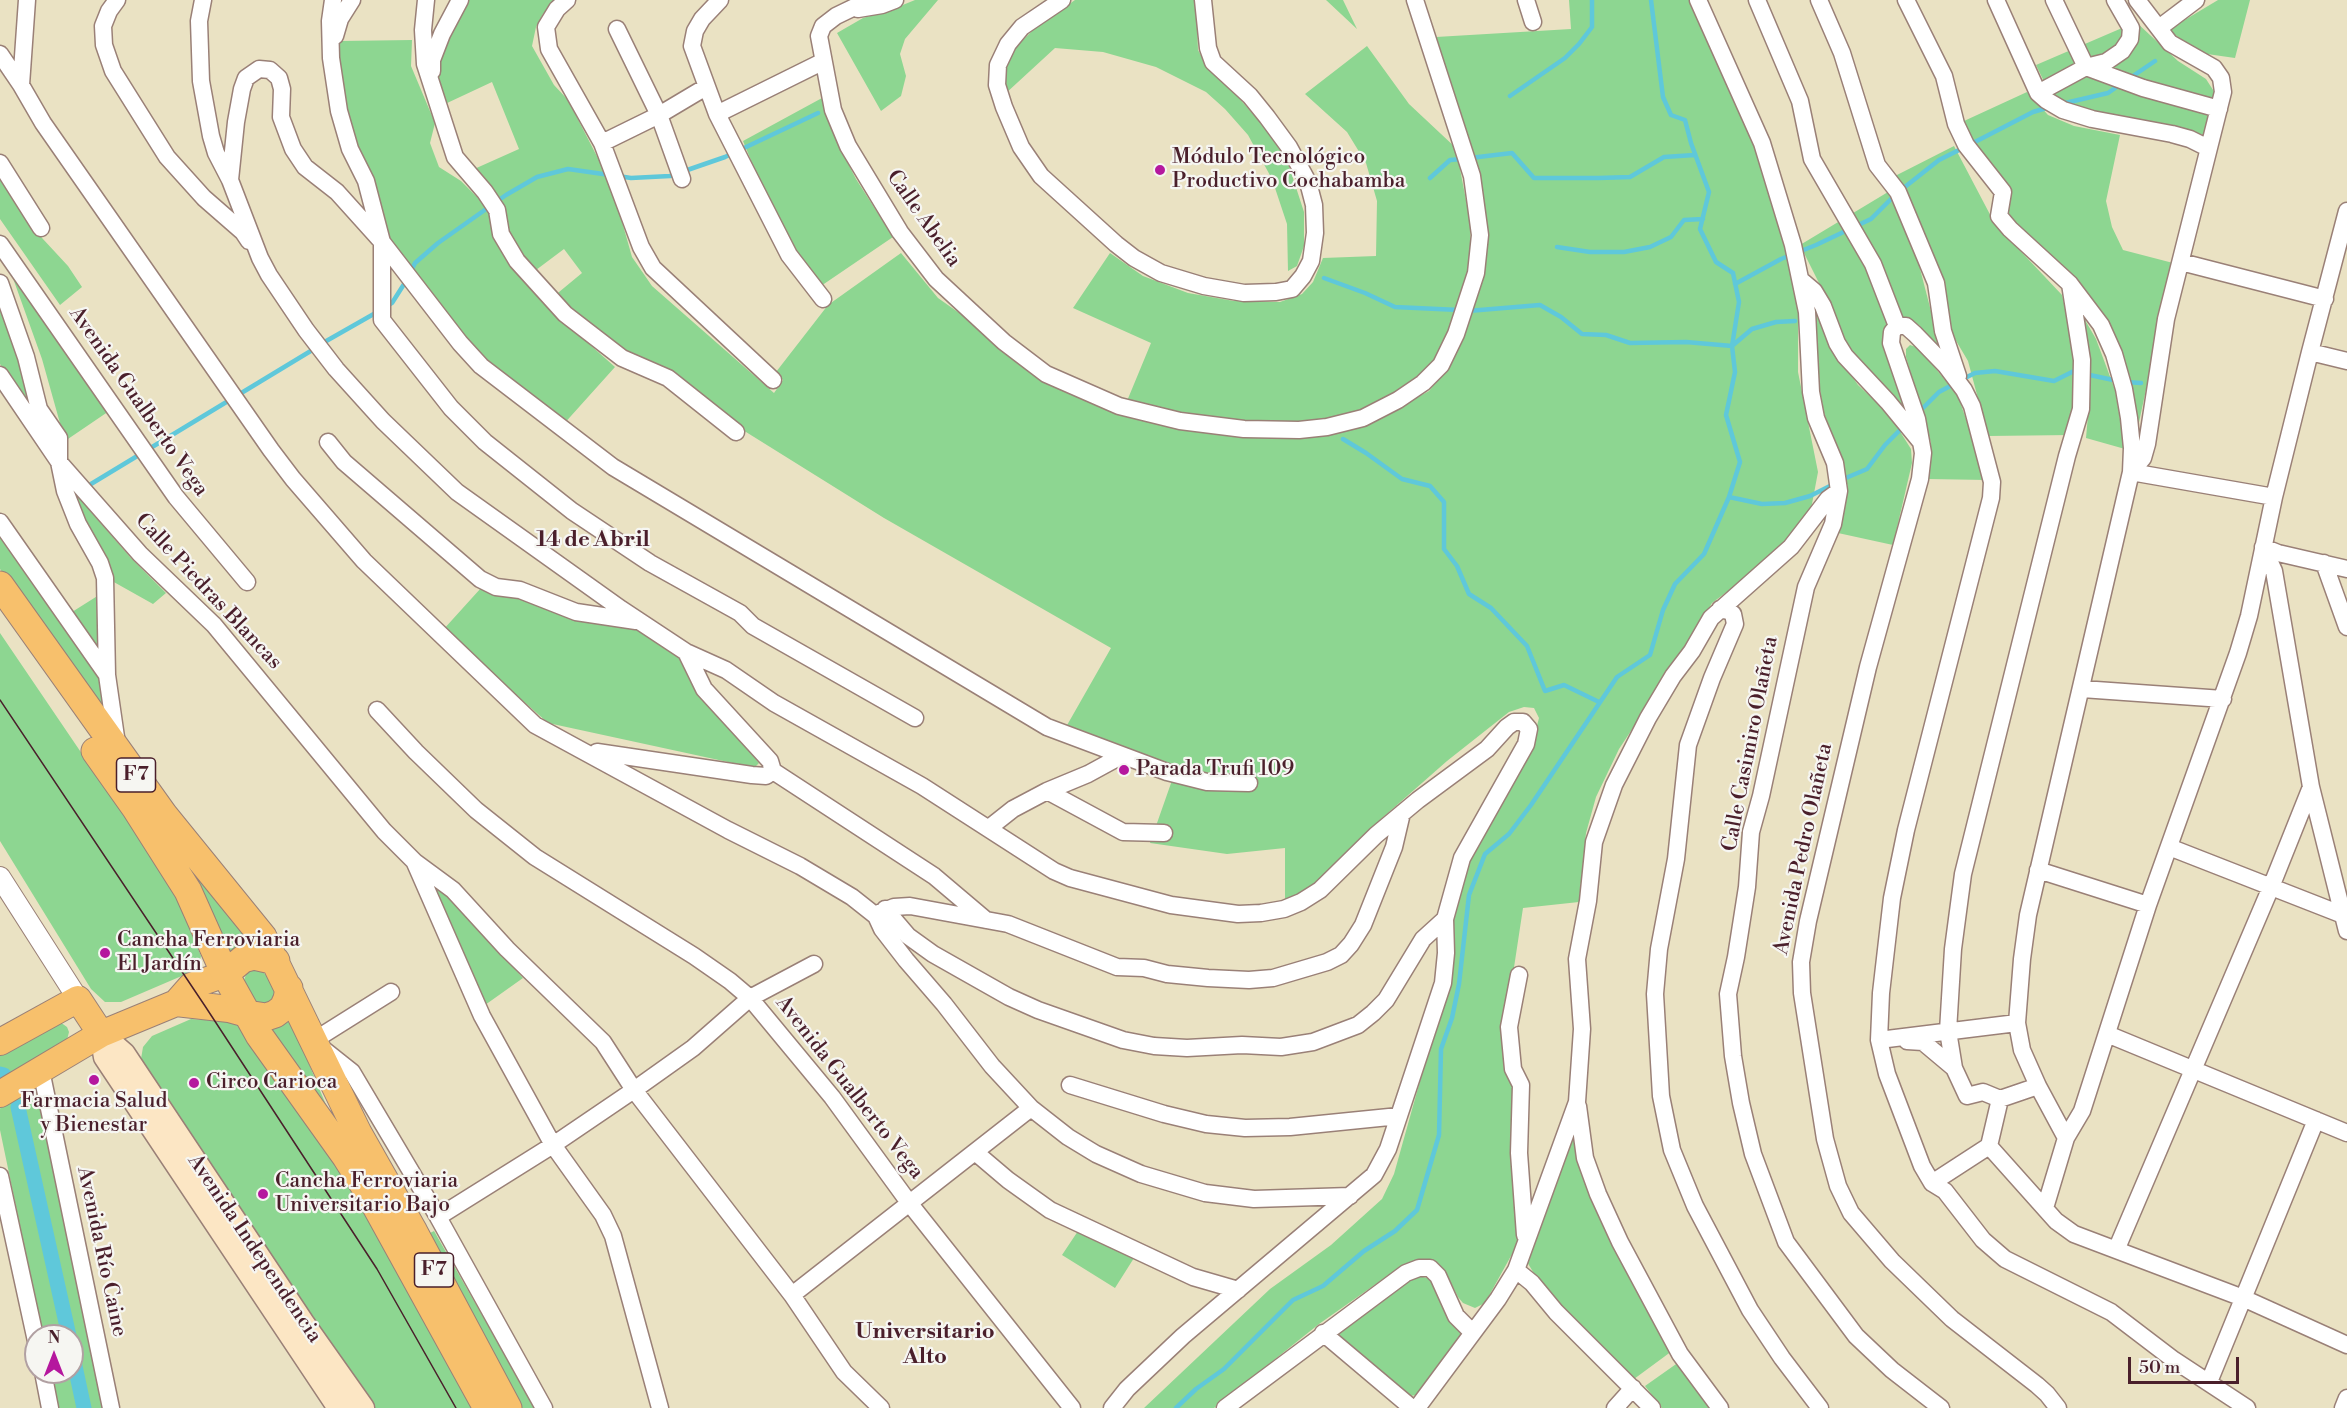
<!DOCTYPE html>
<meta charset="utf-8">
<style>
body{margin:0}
#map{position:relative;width:2347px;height:1408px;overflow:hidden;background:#eae2c3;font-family:"Libre Bodoni",serif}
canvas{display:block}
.north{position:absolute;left:24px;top:1324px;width:60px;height:60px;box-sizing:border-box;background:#f6f6f2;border:2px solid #b1a0a2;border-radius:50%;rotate:0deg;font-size:16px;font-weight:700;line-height:24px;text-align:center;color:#4a1f2b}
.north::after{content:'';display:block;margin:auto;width:21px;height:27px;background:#b5179e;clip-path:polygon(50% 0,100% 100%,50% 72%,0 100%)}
.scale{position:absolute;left:2128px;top:1357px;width:111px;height:27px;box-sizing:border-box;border:3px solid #4a1f2b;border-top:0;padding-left:8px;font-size:18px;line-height:21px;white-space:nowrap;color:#4a1f2b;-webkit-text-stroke:4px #f6f6f2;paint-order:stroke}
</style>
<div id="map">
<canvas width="2347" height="1408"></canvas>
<div class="north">N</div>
<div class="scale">50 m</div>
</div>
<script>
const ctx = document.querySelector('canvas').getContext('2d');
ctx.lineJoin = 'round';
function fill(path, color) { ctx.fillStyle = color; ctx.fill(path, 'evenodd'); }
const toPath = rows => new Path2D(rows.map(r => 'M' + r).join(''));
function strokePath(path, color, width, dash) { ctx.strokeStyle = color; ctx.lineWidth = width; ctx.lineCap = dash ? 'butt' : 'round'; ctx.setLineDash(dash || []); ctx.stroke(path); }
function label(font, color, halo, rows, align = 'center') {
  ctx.font = font + ' "Libre Bodoni",serif'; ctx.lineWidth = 4.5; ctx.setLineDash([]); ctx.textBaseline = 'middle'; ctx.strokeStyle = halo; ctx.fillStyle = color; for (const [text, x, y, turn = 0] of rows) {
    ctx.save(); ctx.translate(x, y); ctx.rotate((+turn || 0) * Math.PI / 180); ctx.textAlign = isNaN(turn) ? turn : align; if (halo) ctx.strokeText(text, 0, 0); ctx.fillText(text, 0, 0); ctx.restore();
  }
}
fill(toPath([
 [468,0,555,0,543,14,536,27,532,46,554,85,568,100,604,170,617,204,632,257,652,286,774,393,783,380,776,372,828,305,901,253,938,298,972,322,1040,380,1124,416,1238,433,1396,409,1429,391,1446,370,1482,277,1474,166,1436,37,1571,29,1569,0,1695,0,1749,127,1778,219,1798,295,1798,372,1818,472,1812,504,1807,518,1769,560,1712,603,1684,651,1619,749,1596,797,1586,833,1579,902,1523,908,1513,974,1502,1023,1504,1069,1513,1085,1520,1232,1517,1245,1485,1303,1475,1308,1463,1303,1458,1297,1446,1273,1431,1259,1420,1259,1403,1265,1319,1324,1214,1408,1144,1408,1270,1289,1331,1245,1382,1199,1394,1174,1427,1056,1451,913,1471,847,1533,741,1539,718,1534,708,1524,707,1509,712,1447,761,1381,819,1306,896,1285,902,1285,848,1227,854,1150,843,1176,769,1066,727,1111,648,884,518,746,432,690,391,616,347,553,297,582,273,564,249,532,273,472,170,519,149,492,82,445,104,436,75,442,45],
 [915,0,938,0,905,39,900,54,906,76,901,96,881,111,837,33,863,18,888,11],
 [1075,0,1196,0,1198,50,1205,63,1239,98,1271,135,1289,166,1304,212,1304,246,1297,266,1288,271,1287,224,1272,179,1248,135,1225,109,1206,92,1156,67,1103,52,1055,48,1005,94,1002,77,1010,57,1019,44,1035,28],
 [1326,0,1343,0,1357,29],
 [2218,0,2250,0,2235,58,2207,54,2188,44,2168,30],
 [2136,22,2178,61,2206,79,2215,93,2205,135,2095,117,2052,98,2036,65],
 [412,40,411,66,435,123,430,143,439,167,461,181,485,205,492,217,494,234,507,262,544,304,615,367,562,426,484,362,406,264,385,232,351,140,337,59,340,41],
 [1367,46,1409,104,1456,148,1470,221,1471,263,1454,322,1432,365,1402,392,1351,417,1310,425,1255,425,1187,417,1127,401,1151,343,1073,308,1110,253,1143,276,1188,293,1234,301,1280,302,1302,294,1313,282,1323,258,1376,256,1377,201,1366,163,1347,132,1305,94],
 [2027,92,2048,115,2074,126,2120,135,2106,201,2112,227,2123,250,2173,263,2135,441,2126,374,2119,344,2100,312,2001,209,1964,121],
 [822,98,836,140,856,179,893,237,818,288,789,242,769,204,743,141],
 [1954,146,1995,224,2062,295,2075,346,2071,435,1988,436,1968,361,1952,334,1895,176],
 [0,176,30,225,68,266,82,287,60,305,0,219],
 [1888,192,1918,261,1933,319,1955,368,1937,349,1919,325,1908,322,1887,350,1906,414,1858,362,1843,338,1822,289,1800,245],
 [0,242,118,405,65,441,42,359],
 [0,276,53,447,0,364],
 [1813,308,1830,344,1858,385,1889,414,1911,449,1912,463,1893,545,1838,533,1848,488,1841,457,1824,413,1814,356],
 [2081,313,2096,339,2115,390,2125,449,2086,438,2089,404],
 [1910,345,1919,348,1958,396,1987,480,1928,479,1931,443,1906,357,1906,349],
 [69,481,91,512,130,557,166,593,153,604,112,581,82,520],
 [0,532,100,677,103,710,99,707,0,569],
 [481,588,631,624,678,656,690,681,759,763,756,766,751,767,548,723,443,630],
 [99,595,99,650,72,612],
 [0,633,171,885,201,956,199,964,191,972,121,1002,105,1002,91,989,0,841],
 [44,658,258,945,230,959],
 [439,885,523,978,485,1005,434,888],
 [255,969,263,972,266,975,276,994,276,1002,258,1006,244,980,247,972],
 [289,1016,329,1112,394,1207,264,1026],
 [191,1019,233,1022,241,1029,360,1201,479,1408,373,1408,185,1129,141,1059,143,1047,152,1036],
 [60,1022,67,1027,69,1032,67,1040,0,1085,0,1051],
 [27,1093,33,1097,40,1108,104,1408,59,1408,51,1372,72,1372,72,1336,43,1336,0,1130,0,1109,3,1102],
 [1574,1129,1619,1255,1672,1351,1634,1379,1543,1288,1527,1262],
 [1080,1228,1134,1258,1115,1288,1062,1255],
 [434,1231,535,1408,521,1408,426,1235],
 [1418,1276,1432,1279,1461,1335,1459,1342,1417,1395,1410,1396,1338,1338,1340,1332,1410,1279],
 [1679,1362,1714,1408,1662,1408,1645,1386]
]), '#8dd691');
strokePath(toPath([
 [2130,78,2155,61],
 [1510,96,1565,58,1579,44,1592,27,1592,0],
 [2061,104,2108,93,2121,84],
 [1971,144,2033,112,2050,107],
 [1470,158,1512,153,1534,178,1599,178,1630,177,1664,157,1695,155],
 [618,176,631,178,670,176,725,157,818,113],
 [1430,178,1450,160,1462,159],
 [1901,190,1939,160,1963,148],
 [1557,247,1590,252,1624,252,1650,247,1671,237,1684,220,1703,219],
 [410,273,415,263,438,243,506,195,537,177,568,169,610,175],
 [1324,278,1365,293,1395,307,1459,310],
 [1735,284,1781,259,1816,245,1871,219,1895,195],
 [386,307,392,303,406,281],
 [1468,311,1540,305,1561,317,1582,334,1606,335,1630,343,1686,342,1732,346,1752,329,1776,322,1795,321],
 [321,344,379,311],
 [2085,374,2118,381],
 [1961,380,1975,373,1995,371,2054,381,2074,371,2077,372],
 [2126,382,2141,383],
 [1919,412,1939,392,1954,384],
 [1343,439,1366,453,1402,479,1430,486,1444,502,1444,549,1457,566,1469,594,1491,608,1527,646,1545,691,1564,685,1599,702],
 [1841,480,1867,469,1885,445,1904,426],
 [91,484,314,349],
 [1729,497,1762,504,1785,503,1810,496,1834,484],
 [1176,1408,1196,1389,1224,1369,1293,1300,1323,1286,1364,1251,1395,1231,1417,1210,1439,1135,1441,1049,1452,1018,1459,984,1469,895,1485,854,1509,834,1531,805,1617,677,1650,655,1663,610,1675,584,1704,554,1729,497,1740,462,1726,415,1735,372,1732,346,1739,302,1733,273,1716,262,1700,229,1709,192,1691,143,1685,120,1671,115,1663,97,1651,0]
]), '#5fc8da', 4.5);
strokePath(toPath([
 [0,1074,4,1075],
 [18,1107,69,1336],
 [72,1352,84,1408]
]), '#5fc8da', 15);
const minor = toPath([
 [27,0,21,85,43,123,271,450,293,479,364,561,535,725,728,830,800,866,852,897,876,916,882,929,906,960,944,1004,992,1066,1031,1108,792,1295],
 [117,0,109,11,103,26,104,45,113,71,167,157,204,198,243,232,249,241],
 [203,0,199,21,201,81,211,136,216,153,230,180,260,258,269,275,306,330,336,369,383,421,457,492,621,609,686,652,726,670,774,703,922,786,1054,871,1070,878,1171,905,1238,914,1261,913,1284,909,1301,902,1320,890,1376,835,1418,800,1487,749,1507,727,1514,722,1523,722,1529,729,1526,744,1462,858,1445,919,1446,953,1443,983,1388,1149,1374,1175,1183,1336,1127,1389,1112,1408],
 [333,0,330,21,331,58,339,111,350,149,366,181,382,242,382,320,451,408,485,442,572,511,650,563,740,613,753,626,915,718],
 [426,0,423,30,425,64,455,157,485,192,497,210,501,234,517,261,565,314,622,358,668,378,736,432],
 [567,0,557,9,546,27,549,49,602,143,641,247,653,268,773,380],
 [720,0,702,19,695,31,692,46,717,114,789,255,823,299],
 [869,0,836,16,823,26,819,36,833,110,848,146,900,232,936,279,1004,342,1046,374,1119,406,1180,421,1244,429,1299,430,1327,427,1363,418,1398,400,1423,383,1441,365,1456,334,1476,273,1480,235,1472,176,1415,0],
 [1062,0,1022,27,1008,44,998,65,997,85,1004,107,1021,147,1041,176,1116,244,1134,258,1161,273,1204,286,1244,293,1276,292,1292,289,1303,276,1311,261,1315,233,1314,205,1308,182,1289,147,1267,117,1250,96,1213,62,1208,48,1203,0],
 [1526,0,1533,22],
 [1698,0,1762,143,1793,245,1807,312,1811,392,1816,418,1835,463,1839,491,1833,524,1806,587,1761,796,1751,832,1747,887,1736,957,1728,994,1733,1056,1741,1103,1753,1154,1786,1242,1856,1336,1892,1370,1941,1408],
 [1757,0,1800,101,1812,159,1873,264,1897,326],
 [1819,0,1842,53,1877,165,1898,192,1936,283,1943,331,1958,376],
 [1906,0,1944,76,1956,124,1966,145,2003,192,1999,216,2010,229,2070,284,2101,325,2114,354,2124,389,2129,418,2132,448,2131,472,2028,915,2022,959,2017,1023,2022,1050,2038,1086,2066,1138],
 [1996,0,2038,93,2046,100,2063,110,2092,119,2172,134,2190,139,2208,148],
 [2054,0,2086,67,2143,88,2219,109],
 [2137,0,2170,43,2214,68,2221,78,2223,92,2166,319,2147,444,2143,458,2131,472,2274,497],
 [858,9,882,5,895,0],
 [2159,28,2196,0],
 [617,29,659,115,682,179],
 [335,36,340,19,352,0],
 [0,54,21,85],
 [432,71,432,60,442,34,460,0],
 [2038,93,2086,67,2106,62,2122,51,2130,39,2131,28,2115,0],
 [717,114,822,62],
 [602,143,659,115,706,87],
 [0,163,41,228],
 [230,180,236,122,242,89,246,78,259,69,270,70,279,78,282,89,281,117,293,149,305,167,337,192,382,242,460,343,481,366,613,467,1047,727,1167,772,1207,782,1249,783],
 [0,244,176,497,247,582],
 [2181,262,2325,299],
 [1801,280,1814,291,1823,306,1837,343,1845,356,1888,402,1920,441],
 [0,283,26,357,39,409,59,438,59,462,65,491,78,524,100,563,105,578,107,675,117,744],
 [2070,284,2082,360,2081,409,2067,456,1963,874,1953,949,1948,1031,1954,1068,1967,1096,1983,1092,2000,1099,1989,1146,2056,1221,2074,1234,2243,1298,2347,1345],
 [1897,326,1906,326,1915,334,1946,366,1964,390,1972,406,1992,482,1991,498,1906,830,1892,898,1881,993,1879,1040,1887,1074,1922,1166,1932,1183,1945,1191,1983,1240,2005,1259,2111,1312,2174,1360,2247,1408],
 [1897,326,1892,332,1891,343,1917,419,1923,453,1920,479,1868,667,1808,921,1801,962,1802,993,1825,1139,1838,1186,1851,1213,1892,1261,1952,1319,2037,1385,2047,1394,2058,1408],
 [2310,352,2347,361],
 [0,375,59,462,140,554,214,625,384,831,415,862,453,890,507,949,603,1042,634,1090,792,1295,844,1372,881,1408],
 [328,442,344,462,480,579,496,587,520,590,576,612,636,621],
 [0,522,107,675],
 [2263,547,2274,571,2311,787,2347,931],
 [2263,547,2278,553,2347,569],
 [2324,563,2347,627],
 [1720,609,1728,611,1733,614,1735,624,1712,678,1688,745,1676,859,1659,949,1655,994,1661,1096,1672,1150,1695,1206,1750,1310,1782,1358,1820,1408],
 [2082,689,2223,699],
 [377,710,416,752,476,810,535,857,694,956,730,981,750,998,832,1097,910,1204,1072,1408],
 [597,752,752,775,766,776,773,771,770,761,704,689,686,652],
 [773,771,934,876,986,920],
 [1047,791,1123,832,1164,833],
 [989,828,1013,809,1047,791,1088,774,1121,756],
 [2169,847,2343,915],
 [415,863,482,1016,553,1145,603,1215,613,1236,660,1408],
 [2038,870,2148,905],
 [885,909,908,936,933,954,1009,997,1038,1010,1123,1040,1154,1046,1187,1048,1242,1045,1281,1047,1313,1042,1358,1025,1373,1013,1386,1000,1423,939,1445,919],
 [879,913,894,907,910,906,1008,924,1117,967,1144,968,1167,974,1208,978,1249,980,1273,978,1327,962,1341,955,1351,944,1363,925,1394,847,1402,813],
 [1519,975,1509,1027,1513,1069,1521,1085,1519,1153,1525,1235],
 [391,992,313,1041,352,1072,438,1217,544,1408],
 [2107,1034,2347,1133],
 [1879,1040,2017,1023],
 [1907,1041,1923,1042,1954,1068],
 [41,1070,111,1408],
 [1070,1085,1164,1114,1206,1124,1245,1128,1290,1127,1399,1116],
 [2000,1099,2038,1086],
 [1578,1106,1585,1158,1598,1194,1620,1242,1680,1354,1720,1408],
 [1031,1108,1068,1137,1096,1154,1141,1174,1205,1193,1254,1199,1350,1196],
 [975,1152,1008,1180,1050,1210,1193,1277,1238,1290],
 [0,1176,36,1341],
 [1932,1183,1989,1146],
 [2045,1208,2066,1138,2082,1111,2148,905,2238,653,2249,616,2274,497,2310,352,2347,211],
 [438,1217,553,1145,634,1090,693,1048,750,998,814,964],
 [2117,1248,2271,887,2311,787],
 [1516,1270,1532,1283,1556,1312,1652,1408],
 [1323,1333,1412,1408],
 [43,1372,50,1408],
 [2209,1382,2316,1120],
 [1225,1408,1406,1273,1419,1268,1430,1268,1438,1276,1456,1316,1472,1332],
 [1417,1408,1498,1299,1516,1270,1577,1102,1582,1029,1577,959,1588,901,1594,842,1614,785,1648,718,1673,676,1692,651,1711,618,1791,547,1828,499,1839,491],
 [1615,1408,1633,1388],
 [2343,1408,2347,1398]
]);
const tertiary = toPath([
 [0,877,78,999]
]);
const secondary = toPath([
 [101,1034,124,1054,303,1323,363,1408],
 [101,1034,105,1057,339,1408]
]);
const primary = toPath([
 [176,1003,229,1009,247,1014],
 [0,1042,78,999,101,1034],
 [0,1094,101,1034,176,1003,191,986,225,974]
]);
const trunk = toPath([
 [0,585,164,815,263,937,358,1133,414,1232,508,1408],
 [95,751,136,809,188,891,225,974,259,1035,346,1157,368,1192,487,1408],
 [225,974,243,959,254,956,276,961],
 [247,1014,266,1017,275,1014,283,1008,287,999,289,988]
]);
strokePath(minor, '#9a8077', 19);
strokePath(tertiary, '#9a8077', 22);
strokePath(secondary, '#9a8077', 25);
strokePath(primary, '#9a8077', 28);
strokePath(trunk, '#9a8077', 29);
strokePath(minor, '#fff', 16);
strokePath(tertiary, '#fff', 20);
strokePath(secondary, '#fce6c4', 22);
strokePath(primary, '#f7c06c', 26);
strokePath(trunk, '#f7c06c', 27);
strokePath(toPath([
 [0,700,205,1006,377,1269,456,1408]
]), '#4a1f2b', 1.5);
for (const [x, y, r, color] of [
 [1160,170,6,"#b5179e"],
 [1124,770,6,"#b5179e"],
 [105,953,6,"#b5179e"],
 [94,1080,6,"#b5179e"],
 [194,1083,6,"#b5179e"],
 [263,1194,6,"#b5179e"]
]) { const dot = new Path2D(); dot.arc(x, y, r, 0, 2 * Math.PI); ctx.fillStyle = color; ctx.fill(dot); strokePath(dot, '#f6f6f2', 2); }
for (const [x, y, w] of [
 [136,775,39],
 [434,1270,39]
]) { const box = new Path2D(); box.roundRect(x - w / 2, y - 17, w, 34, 4.5); ctx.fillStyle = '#f6f6f2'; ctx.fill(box); strokePath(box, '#4a1f2b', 1.5); }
label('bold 20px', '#4a1f2b', null, [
 ["F7",136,775],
 ["F7",434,1270]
]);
label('21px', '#4a1f2b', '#f6f6f2', [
 ["Módulo Tecnológico",1172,158],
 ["Productivo Cochabamba",1172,182],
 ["Parada Trufi 109",1136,770],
 ["Cancha Ferroviaria",117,941],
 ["El Jardín",117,965],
 ["Circo Carioca",206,1083],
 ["Farmacia Salud",94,1102,"center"],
 ["y Bienestar",94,1126,"center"],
 ["Cancha Ferroviaria",275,1182],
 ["Universitario Bajo",275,1206]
], 'left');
label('21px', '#4a1f2b', '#f6f6f2', [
 ["Calle Abelia",923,219,55],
 ["Avenida Gualberto Vega",138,402,55],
 ["Calle Piedras Blancas",208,592,47],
 ["Calle Casimiro Olañeta",1751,744,-79],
 ["Avenida Pedro Olañeta",1804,849,-78],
 ["Avenida Gualberto Vega",849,1088,52],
 ["Avenida Independencia",254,1249,56],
 ["Avenida Río Caine",101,1252,78]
]);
label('bold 22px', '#4a1f2b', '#f6f6f2', [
 ["14 de Abril",593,541],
 ["Universitario",925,1333],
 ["Alto",925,1358]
]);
</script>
